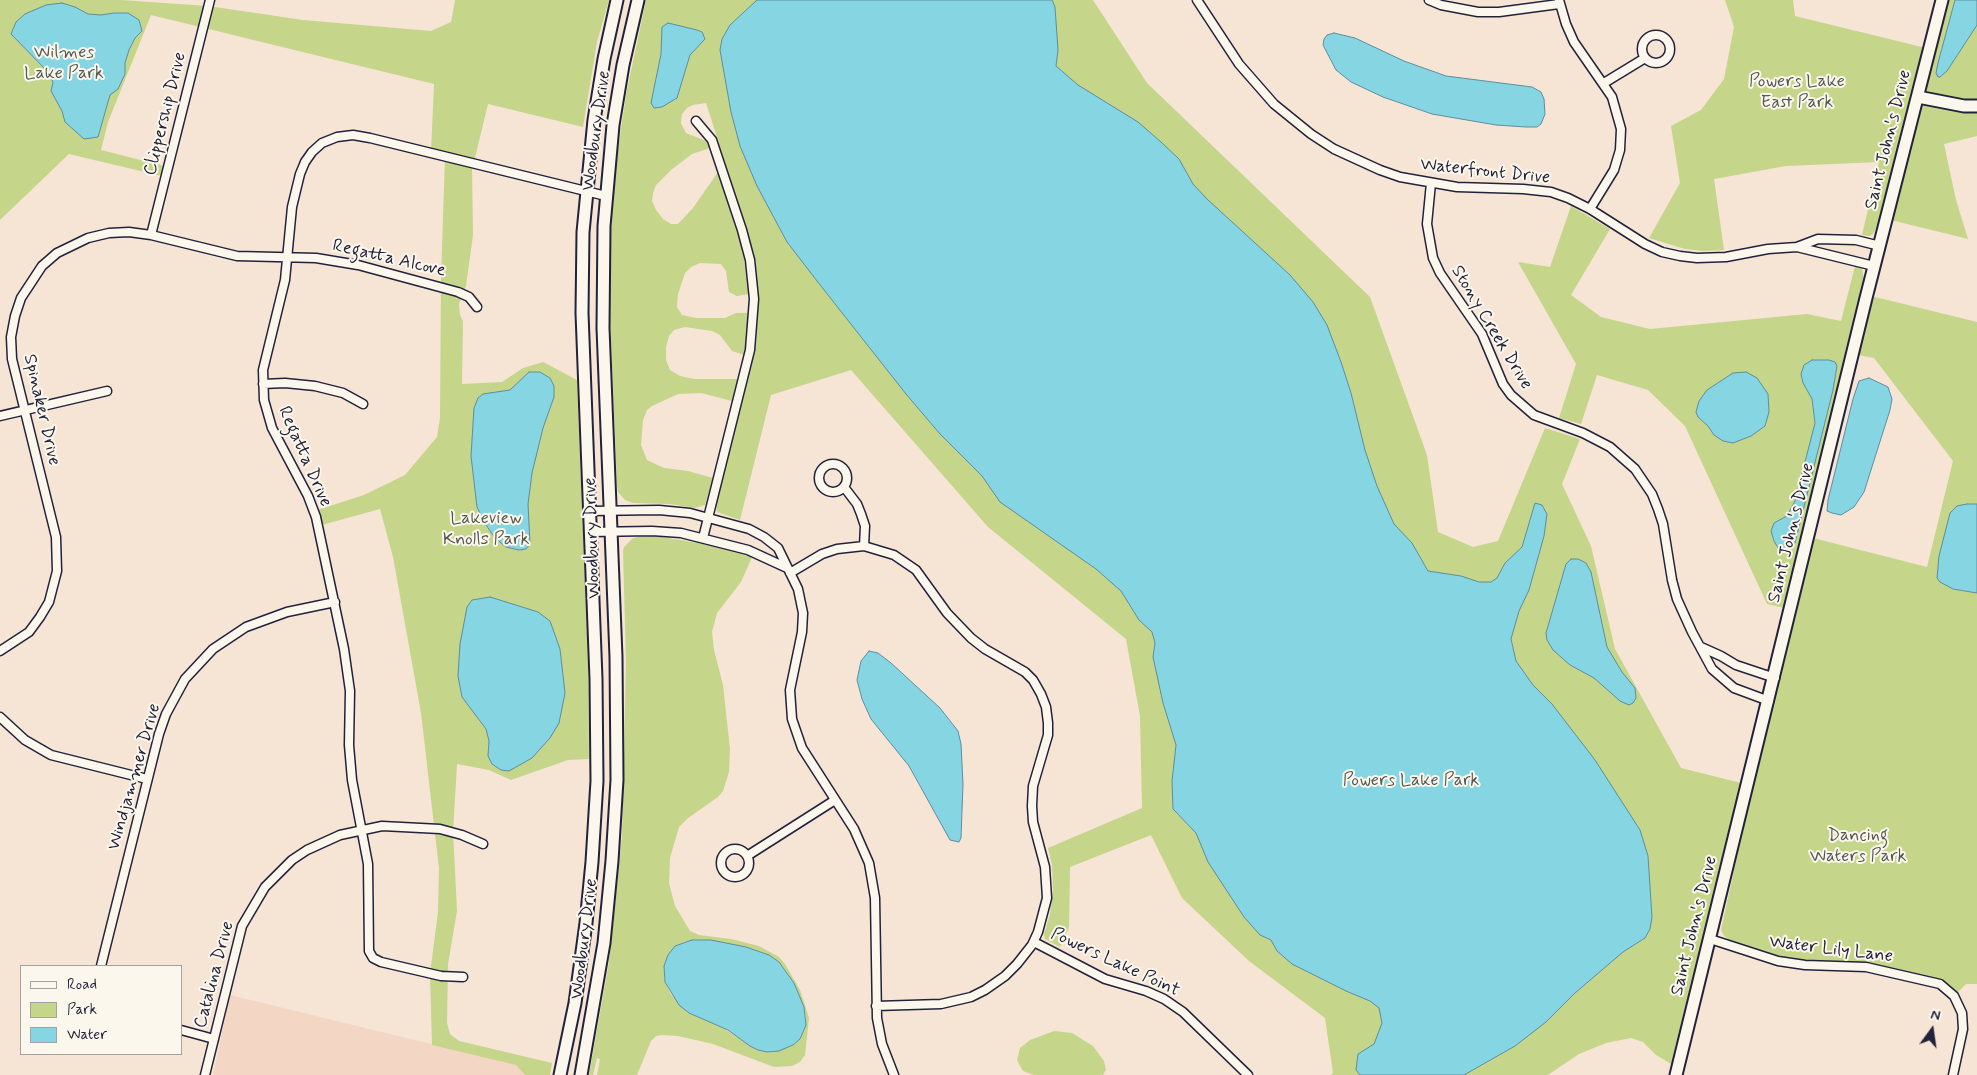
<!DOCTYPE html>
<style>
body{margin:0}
#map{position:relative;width:1977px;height:1075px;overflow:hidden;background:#f6e4d5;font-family:Mynerve,sans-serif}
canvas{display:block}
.legend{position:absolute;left:20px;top:965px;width:162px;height:90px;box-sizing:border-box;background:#fbf7ec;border:1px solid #a4a2a5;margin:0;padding:6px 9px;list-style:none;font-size:15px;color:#22223b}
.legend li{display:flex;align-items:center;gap:10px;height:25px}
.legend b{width:25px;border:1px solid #a4a2a5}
.north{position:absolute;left:1907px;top:1005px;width:50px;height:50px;-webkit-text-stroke:4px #fbf7ec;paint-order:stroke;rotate:14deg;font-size:14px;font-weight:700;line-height:20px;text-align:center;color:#22223b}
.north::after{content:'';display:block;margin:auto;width:18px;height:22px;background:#22223b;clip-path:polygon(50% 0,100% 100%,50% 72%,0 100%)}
</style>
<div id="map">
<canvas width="1977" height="1075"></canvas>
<ul class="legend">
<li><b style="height:6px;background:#fbf7ec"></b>Road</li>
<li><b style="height:14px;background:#c5d589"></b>Park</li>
<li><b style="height:14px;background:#86d5e3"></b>Water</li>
</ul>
<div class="north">N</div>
</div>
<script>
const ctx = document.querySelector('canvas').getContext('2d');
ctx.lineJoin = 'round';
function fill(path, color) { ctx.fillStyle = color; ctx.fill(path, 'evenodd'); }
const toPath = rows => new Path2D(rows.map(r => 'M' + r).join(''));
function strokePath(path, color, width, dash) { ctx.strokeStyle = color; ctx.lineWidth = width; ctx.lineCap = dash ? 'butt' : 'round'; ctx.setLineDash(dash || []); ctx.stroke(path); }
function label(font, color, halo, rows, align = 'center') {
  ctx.font = font + ' Mynerve,sans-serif'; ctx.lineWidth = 4; ctx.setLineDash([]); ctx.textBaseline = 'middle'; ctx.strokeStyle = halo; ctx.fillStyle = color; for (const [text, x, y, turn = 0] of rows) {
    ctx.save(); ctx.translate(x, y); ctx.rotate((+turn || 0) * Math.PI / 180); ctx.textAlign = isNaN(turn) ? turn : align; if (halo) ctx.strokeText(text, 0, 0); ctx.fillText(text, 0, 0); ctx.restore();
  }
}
fill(toPath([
 [230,995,517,1065,525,1075,213,1075]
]), '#f3d6c4');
fill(toPath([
 [0,0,121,0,208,6,303,20,431,31,451,22,455,0,609,0,597,42,583,127,488,104,472,170,473,235,466,286,459,304,460,315,463,321,462,384,502,382,523,368,543,362,577,380,588,660,589,759,568,760,511,780,489,770,457,764,453,832,457,911,448,964,447,1023,450,1034,459,1041,552,1063,550,1075,525,1075,516,1065,432,1045,430,974,438,912,439,868,421,713,393,557,380,509,318,526,314,511,364,495,405,475,437,437,440,418,441,279,445,157,431,153,434,84,151,15,108,122,101,150,168,167,166,177,69,154,0,220],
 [646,0,1093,0,1147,83,1370,297,1427,455,1438,532,1473,547,1498,541,1545,428,1580,439,1562,484,1591,546,1615,649,1681,768,1741,783,1671,1064,1656,1055,1643,1042,1631,1038,1606,1043,1579,1054,1548,1075,1331,1075,1333,1073,1325,1018,1249,961,1182,898,1151,835,1070,867,1069,928,1060,947,1045,939,1044,934,1050,914,1053,890,1052,865,1048,848,1142,808,1140,716,1126,639,988,527,851,370,771,395,740,520,717,512,716,504,756,345,759,294,750,241,706,103,693,105,687,108,682,114,681,123,686,133,706,141,710,148,692,154,671,170,656,185,653,193,652,201,656,210,663,219,671,224,678,224,693,208,718,172,743,252,749,294,737,296,729,292,726,271,721,264,700,263,691,267,685,273,678,294,677,307,682,315,696,318,725,318,736,313,750,313,744,355,732,351,720,335,712,331,685,327,674,330,669,336,666,347,666,360,670,370,680,376,694,379,738,379,732,401,701,393,678,394,652,406,647,410,643,420,641,445,647,460,664,468,688,471,713,478,705,505,694,508,670,504,633,503,625,500,618,492,617,485,610,319,611,229,617,156,626,95],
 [1725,0,1793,0,1795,16,1930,49,1942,0,1977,0,1977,136,1944,144,1956,200,1968,239,1887,219,1876,228,1873,234,1869,236,1862,235,1879,162,1786,166,1714,179,1724,250,1704,251,1685,249,1649,238,1680,183,1671,126,1701,110,1724,79,1734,27],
 [1571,206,1610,229,1571,295,1601,317,1650,329,1807,314,1841,321,1855,266,1862,269,1864,279,1784,608,1767,604,1685,426,1648,390,1597,375,1581,424,1559,418,1576,364,1518,262,1550,267],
 [1867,295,1977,322,1977,984,1966,984,1954,996,1947,990,1884,970,1805,965,1742,949,1724,936,1721,930,1732,880,1748,785,1809,537,1927,567,1953,461,1874,358,1853,354],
 [655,536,699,543,752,557,741,582,717,613,712,632,714,650,723,685,730,749,729,772,723,791,718,797,688,818,679,827,670,858,669,883,675,906,690,931,699,935,731,939,759,946,779,957,785,964,800,990,809,1018,805,1055,800,1062,792,1066,774,1067,713,1044,678,1036,662,1035,656,1036,651,1041,637,1075,597,1075,600,1059,597,1058,593,1075,589,1075,609,962,622,836,626,662,623,551,624,547,632,539,637,537],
 [705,940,762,952,769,955,783,967,794,983,806,1017,804,1031,800,1039,779,1051,773,1052,754,1048,720,1026,689,1013,671,994,665,982,664,972,675,946,685,942],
 [1054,1031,1072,1033,1093,1046,1104,1061,1106,1070,1103,1075,1034,1075,1023,1071,1017,1060,1020,1048,1030,1040]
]), '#c5d589');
const water = toPath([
 [757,0,1052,0,1055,7,1058,50,1056,66,1078,85,1138,122,1161,142,1179,159,1193,184,1207,199,1290,275,1313,302,1327,325,1341,362,1351,393,1365,450,1377,486,1394,524,1412,543,1428,571,1461,576,1479,582,1491,582,1497,578,1505,563,1522,547,1535,503,1542,505,1547,514,1544,536,1529,590,1519,611,1511,639,1516,661,1533,685,1552,704,1595,760,1640,830,1648,856,1652,917,1650,929,1645,938,1623,952,1575,993,1546,1022,1515,1046,1464,1075,1360,1075,1356,1070,1358,1054,1374,1044,1382,1023,1379,1008,1370,1001,1346,991,1292,964,1277,951,1271,940,1260,935,1244,917,1208,862,1196,833,1173,809,1172,781,1176,745,1163,703,1153,657,1155,643,1152,632,1139,620,1121,591,1096,569,1000,502,982,476,940,434,906,394,817,281,787,242,757,186,740,146,731,112,720,50,722,39,730,25,757,0],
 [1955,0,1977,0,1977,25,1947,71,1940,77,1938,77,1936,73,1938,63,1955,0],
 [62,3,75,7,88,14,101,15,114,13,128,13,139,20,142,31,135,38,129,50,125,63,125,74,118,89,110,95,98,137,84,139,65,122,62,111,51,91,53,82,47,71,11,34,16,22,25,14,46,5,62,3],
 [668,23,697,30,702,32,705,39,690,55,677,98,662,107,654,108,651,103,661,54,662,27,668,23],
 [1334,33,1355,38,1404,61,1446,76,1532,87,1541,92,1544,99,1545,114,1541,124,1537,127,1526,127,1496,125,1432,114,1383,97,1351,82,1336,70,1323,45,1324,39,1327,35,1334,33],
 [1812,360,1829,360,1835,362,1837,366,1833,390,1795,543,1787,551,1782,551,1778,548,1774,541,1771,531,1774,523,1787,516,1795,501,1815,423,1812,399,1803,383,1801,374,1804,365,1812,360],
 [529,372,540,372,550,378,554,386,554,397,543,428,532,473,528,504,530,544,526,549,519,550,506,547,495,538,484,522,477,507,471,456,474,408,478,398,483,394,510,390,529,372],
 [1746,372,1757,378,1768,394,1769,412,1765,426,1751,436,1733,443,1723,441,1714,435,1708,426,1698,417,1696,412,1699,401,1707,390,1733,373,1746,372],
 [1869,378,1888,387,1892,399,1890,410,1864,492,1854,507,1841,515,1832,513,1827,511,1828,500,1853,399,1859,381,1869,378],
 [1967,504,1977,504,1977,593,1953,589,1940,582,1937,578,1939,556,1950,513,1957,506,1967,504],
 [1571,559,1578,559,1586,563,1591,572,1607,647,1622,672,1635,688,1636,698,1633,703,1629,705,1620,701,1594,678,1570,665,1553,650,1547,640,1546,633,1566,564,1571,559],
 [490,597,538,612,550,621,560,649,565,693,559,723,550,738,532,758,509,771,501,770,492,764,488,756,489,741,486,729,462,697,458,676,460,644,467,607,472,600,490,597],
 [869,651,878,653,891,663,940,708,958,731,961,744,963,784,961,838,959,842,950,840,909,766,871,719,862,699,857,680,861,661,869,651],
 [692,940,711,940,746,947,769,955,779,962,794,983,804,1007,806,1025,800,1039,793,1045,779,1051,767,1052,758,1050,750,1046,728,1030,689,1013,679,1005,665,982,664,966,668,955,675,946,692,940]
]);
fill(water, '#86d5e3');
strokePath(water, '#5e8da0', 1);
const street = toPath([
 [1197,0,1239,64,1274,104,1311,134,1334,149,1380,170,1400,177,1457,187,1523,189,1551,192,1568,198,1590,209,1645,244,1662,252,1680,256,1697,258,1726,257,1768,249,1797,247,1818,239,1856,240,1880,246],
 [1429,0,1441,5,1478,12,1499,12,1559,4],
 [1559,0,1566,24,1574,42,1612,97,1621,129,1620,150,1614,170,1590,209],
 '1642 49a14 14 0 1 1 28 0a14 14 0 1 1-28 0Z',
 [1604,83,1645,58],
 [696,121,712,140,742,230,750,260,754,299,750,350,703,538],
 [1431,183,1427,224,1433,258,1440,273,1482,334,1503,384,1511,395,1534,415,1583,433,1610,447,1635,469,1652,494,1658,509,1663,524,1672,580,1677,599,1692,632,1712,669,1734,688,1769,701],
 [151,235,210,0],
 [1797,247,1874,266],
 [263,384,285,383,315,386,343,393,363,404],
 [0,416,107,391],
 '819 478a14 14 0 1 1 28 0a14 14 0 1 1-28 0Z',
 [844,487,857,504,861,514,865,526,864,546],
 [590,511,659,510,690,513,749,529,764,537,778,548,798,589,803,613,802,632,790,690,792,719,802,748,854,829,869,863,875,898,877,1018,882,1044,894,1075],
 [590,532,652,531,681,533,748,550,785,567],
 [790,573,822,554,837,549,864,546,894,555,916,570,947,613,971,638,985,649,1025,672,1033,680,1041,694,1046,707,1048,723,1048,735,1033,786,1032,806,1033,822,1045,867,1047,898,1038,932,1032,945,1017,964,1005,976,985,990,971,997,941,1004,876,1006],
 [1701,647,1721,656,1736,665,1775,678],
 [0,651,29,632,40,617,49,602,57,571,56,537,12,359,11,337,15,316,21,298,42,266,57,253,88,238,109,233,129,232,151,235,237,256,316,258,358,265,458,292,469,297,477,307],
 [0,717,25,740,51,755,147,779],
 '721 863a14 14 0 1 1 28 0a14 14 0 1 1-28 0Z',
 [747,856,835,800],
 [1710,939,1778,961,1805,965,1866,967,1940,984,1954,996,1962,1013,1963,1029,1953,1075],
 [1034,942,1105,979,1146,991,1164,999,1183,1012,1248,1075],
 [101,966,159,734,166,714,185,679,213,649,246,627,287,612,335,602],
 [463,977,441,976,381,962,373,958,369,951,368,864,352,780,349,745,350,691,344,649,316,517,308,496,272,428,264,400,263,370,285,280,292,207,300,174,305,162,312,152,322,143,337,137,353,135,370,138,606,196],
 [181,1030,214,1039],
 [205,1075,242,926,265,887,292,860,307,850,340,835,382,826,440,829,462,835,483,844]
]);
const secondary = toPath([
 [1918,97,1964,106,1977,106],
 [560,1075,575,1003,586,923,592,862,597,781,596,679,582,313,583,232,594,120,604,59,617,0],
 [581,1075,604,943,612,861,617,780,616,657,603,328,604,226,613,125,623,65,638,0],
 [1676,1075,1866,298,1942,0]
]);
strokePath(street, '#22223b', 11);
strokePath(secondary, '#22223b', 15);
strokePath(street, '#fbf7ec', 8);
strokePath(secondary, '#fbf7ec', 11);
label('18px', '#535852', '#fbf7ec', [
 ["Wilmes",64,53],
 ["Lake Park",64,74],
 ["Powers Lake",1797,82],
 ["East Park",1797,103],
 ["Lakeview",486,519],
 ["Knolls Park",486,540],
 ["Powers Lake Park",1411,781],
 ["Dancing",1858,836],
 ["Waters Park",1858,857]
]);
label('18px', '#22223b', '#fbf7ec', [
 ["Clippership Drive",166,114,-76],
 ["Woodbury Drive",597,131,-82],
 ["Saint John's Drive",1889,140,-76],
 ["Waterfront Drive",1485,172,6],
 ["Regatta Alcove",389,259,13],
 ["Stony Creek Drive",1491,328,59],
 ["Spinaker Drive",41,410,77],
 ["Regatta Drive",304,457,66],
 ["Saint John's Drive",1792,533,-76],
 ["Woodbury Drive",593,538,-92],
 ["Windjammer Drive",135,777,-74],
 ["Saint John's Drive",1695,926,-76],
 ["Woodbury Drive",585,939,-83],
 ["Water Lily Lane",1831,950,7],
 ["Powers Lake Point",1115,963,25],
 ["Catalina Drive",215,975,-75]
]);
</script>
